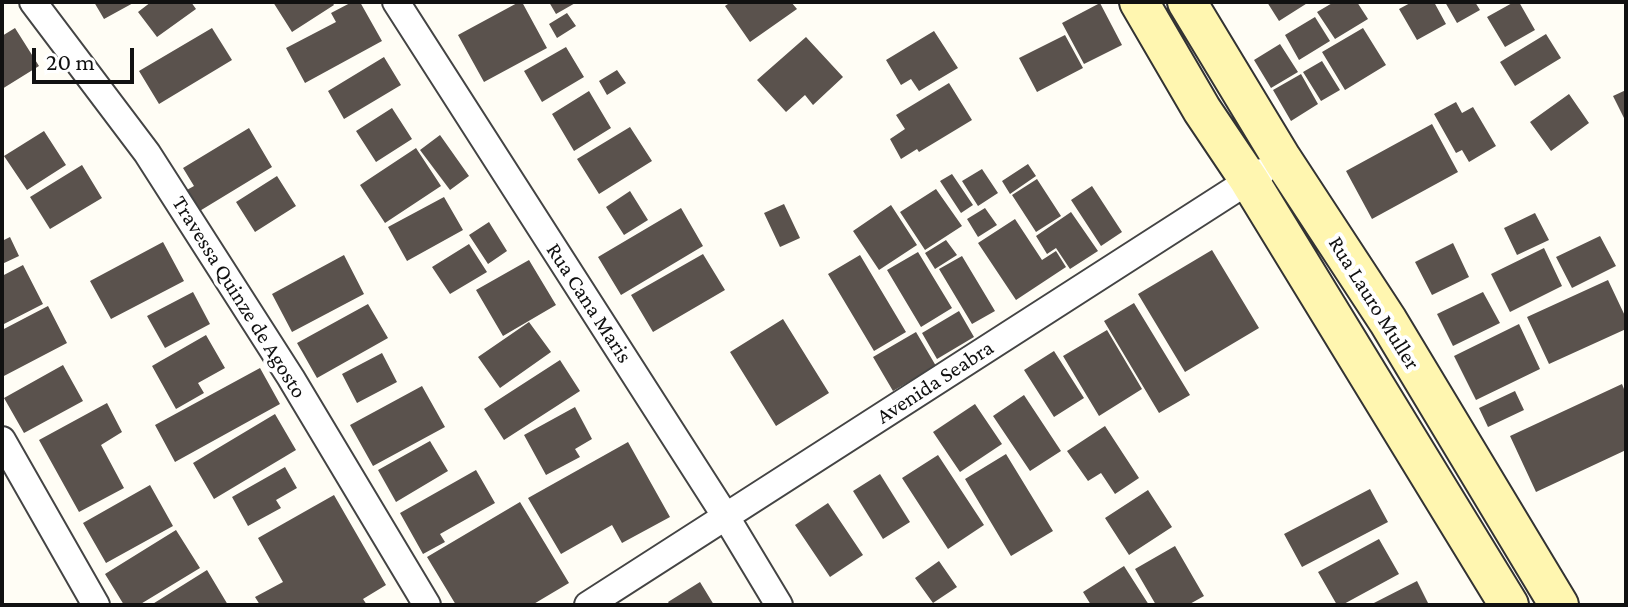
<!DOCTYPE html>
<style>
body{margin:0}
#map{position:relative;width:1628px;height:607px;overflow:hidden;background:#fffdf5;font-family:"Crimson Pro",serif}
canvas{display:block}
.frame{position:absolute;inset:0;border:4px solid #111;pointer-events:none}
.scale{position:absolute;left:32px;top:48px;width:102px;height:36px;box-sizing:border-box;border:4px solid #111;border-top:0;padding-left:10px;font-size:24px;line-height:28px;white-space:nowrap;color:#111;-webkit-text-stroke:6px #fff;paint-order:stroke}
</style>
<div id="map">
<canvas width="1628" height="607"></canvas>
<div class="frame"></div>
<div class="scale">20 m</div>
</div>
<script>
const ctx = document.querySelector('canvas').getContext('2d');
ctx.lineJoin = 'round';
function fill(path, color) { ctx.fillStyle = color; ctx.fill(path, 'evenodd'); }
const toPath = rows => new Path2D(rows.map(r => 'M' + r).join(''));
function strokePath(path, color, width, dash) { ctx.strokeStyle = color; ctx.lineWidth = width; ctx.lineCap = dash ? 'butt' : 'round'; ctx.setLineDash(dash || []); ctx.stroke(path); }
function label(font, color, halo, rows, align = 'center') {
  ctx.font = font + ' "Crimson Pro",serif'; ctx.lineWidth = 8; ctx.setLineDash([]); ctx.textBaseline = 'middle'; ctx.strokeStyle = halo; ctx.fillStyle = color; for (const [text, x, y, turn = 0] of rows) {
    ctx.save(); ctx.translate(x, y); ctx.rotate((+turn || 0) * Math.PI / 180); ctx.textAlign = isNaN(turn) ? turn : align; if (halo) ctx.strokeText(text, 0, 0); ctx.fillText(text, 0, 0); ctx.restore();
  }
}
fill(toPath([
 [94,2,135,2,104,19],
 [151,2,191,2,196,9,157,37,138,12],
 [273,2,332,2,334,5,292,32],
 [352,2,360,2,382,41,305,83,286,48,336,22,331,13],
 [519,2,522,2,547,48,484,82,458,35],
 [549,2,577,2,556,14],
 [731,2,791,2,797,9,750,42,725,6],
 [1267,2,1309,2,1279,21],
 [1334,2,1357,2,1368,19,1335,39,1317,12],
 [1412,2,1434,2,1446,24,1417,40,1399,9],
 [1445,2,1475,2,1480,10,1457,23],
 [1514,2,1519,2,1535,30,1505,47,1487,17],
 [1100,3,1122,45,1084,64,1062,23],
 [567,13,576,26,557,38,549,24],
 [1315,17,1330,41,1299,60,1285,35],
 [15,28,39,66,2,89,2,36],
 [212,28,232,60,159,104,139,71],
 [1363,28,1386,65,1345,90,1322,52],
 [934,31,958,68,919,91,911,79,901,85,886,60],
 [1546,34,1561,58,1515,86,1500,62],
 [1065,35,1083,68,1037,92,1019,58],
 [806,37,843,77,813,105,805,95,786,112,757,80],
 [1280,44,1298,72,1271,88,1254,60],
 [566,47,584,77,542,102,524,71],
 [384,57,401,85,344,119,328,91],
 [1322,61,1340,90,1321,101,1303,72],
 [617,70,626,83,607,95,599,81],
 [1301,74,1318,104,1291,121,1273,90],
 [949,83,972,120,919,152,917,149,901,159,890,139,905,129,896,115],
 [1626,90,1626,122,1613,96],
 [589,91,611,128,574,151,552,114],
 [1569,94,1589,123,1551,151,1530,122],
 [1456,102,1462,113,1473,107,1496,146,1469,162,1462,150,1456,153,1434,114],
 [392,108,412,139,376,162,356,131],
 [1432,124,1458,172,1372,219,1346,171],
 [630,127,652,161,599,194,577,159],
 [249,128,272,167,198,212,185,191,194,186,183,168],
 [44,131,66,165,27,190,4,156],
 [440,135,469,176,450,190,420,150],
 [416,148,441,186,385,223,360,185],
 [1028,164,1036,176,1010,194,1002,181],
 [82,165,102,198,50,229,30,197],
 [982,169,998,193,978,206,962,181],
 [952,174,973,205,961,213,940,181],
 [277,176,296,206,255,232,236,202],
 [1037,179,1061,216,1036,232,1012,195],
 [1092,186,1122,232,1101,246,1071,200],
 [936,189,962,226,925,250,900,212],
 [630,191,648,220,624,235,606,207],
 [444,197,463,230,407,261,388,227],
 [784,204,800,238,780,247,764,213],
 [891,205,917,245,879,270,853,231],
 [681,208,703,246,621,295,598,257],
 [985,208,997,225,978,237,967,219],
 [1071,212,1098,251,1070,269,1056,248,1047,254,1036,236],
 [1535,213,1549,240,1517,255,1504,228],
 [1015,219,1042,260,1056,251,1066,267,1016,300,978,243],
 [489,222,507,251,488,264,469,235],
 [1600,236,1616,266,1572,288,1556,257],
 [10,237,19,256,2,264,2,241],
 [946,240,957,255,935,269,925,253],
 [163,242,184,281,111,319,90,281],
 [1453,243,1469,277,1432,295,1415,262],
 [469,244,487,272,450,294,432,267],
 [1544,248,1562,286,1510,312,1491,274],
 [1212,250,1259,328,1185,372,1138,294],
 [918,252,952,308,921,327,887,270],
 [703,254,725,290,653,332,631,295],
 [344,255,364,294,292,332,272,294],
 [860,255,906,332,874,351,828,274],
 [962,256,995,311,972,324,939,269],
 [529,260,556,305,503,336,476,290],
 [23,265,43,304,2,325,2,276],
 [1608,280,1626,318,1626,329,1549,364,1527,317],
 [193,292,210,324,165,348,147,316],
 [1483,292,1500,323,1453,346,1437,314],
 [1134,303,1190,395,1159,413,1104,321],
 [368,304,388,338,317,378,297,343],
 [48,306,67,343,2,377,2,330],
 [959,311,974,337,937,359,922,333],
 [783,319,829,393,776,426,730,352],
 [529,322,551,352,500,388,478,357],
 [1519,324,1540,369,1476,400,1454,356],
 [1107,330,1142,389,1099,416,1063,356],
 [916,332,936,366,893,391,873,357],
 [206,335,225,368,198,383,204,393,176,409,152,366],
 [1054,351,1084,398,1054,417,1024,370],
 [382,353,397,382,357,403,342,374],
 [560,360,580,391,504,440,484,409],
 [63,365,83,401,24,433,4,398],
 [260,368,280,404,175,462,155,425],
 [1622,384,1626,394,1626,450,1536,492,1510,436],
 [422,386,445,427,373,466,350,425],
 [1515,391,1524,410,1488,427,1479,408],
 [1024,395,1061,451,1030,471,993,416],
 [107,403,122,432,101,445,124,488,79,512,39,440],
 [975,404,1002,444,960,472,933,432],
 [575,407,592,439,575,449,580,457,546,475,524,435],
 [275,414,296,450,214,499,193,463],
 [1105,426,1139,478,1115,494,1101,473,1088,481,1067,451],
 [430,441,448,471,396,502,378,470],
 [628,442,670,517,622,543,612,525,561,554,528,498],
 [1006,454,1053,531,1011,556,965,479],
 [938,455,984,525,948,549,902,478],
 [285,467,297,488,276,500,281,508,248,526,232,497],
 [476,470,495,503,440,534,445,542,423,554,400,513],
 [880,474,910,522,883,539,853,491],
 [150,485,173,526,106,563,83,523],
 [1370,489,1388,522,1302,567,1284,534],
 [1148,490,1172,527,1129,555,1105,518],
 [334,495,386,585,363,599,367,605,260,605,255,597,283,582,258,538],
 [520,502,569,583,532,605,456,605,427,557],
 [828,503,863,555,830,577,795,525],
 [176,530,200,568,139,605,124,605,105,574],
 [1379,539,1399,574,1342,605,1337,605,1318,572],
 [1175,546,1204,596,1188,605,1156,605,1135,569],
 [939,561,957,587,933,603,915,578],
 [1124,566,1149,605,1091,605,1083,592],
 [207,570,228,605,151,605],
 [1417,581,1429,605,1370,605],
 [700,582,714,605,670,605,668,602]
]), '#5a524d');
const street = toPath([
 [33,2,147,153,291,378,427,605],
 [396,2,726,517,779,605],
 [2,440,96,605],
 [588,605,1262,172]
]);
const secondary = toPath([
 [1139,2,1202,110,1249,180,1509,605],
 [1187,2,1282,159,1388,321,1559,605]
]);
strokePath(street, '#444', 30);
strokePath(secondary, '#333', 42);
strokePath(street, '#fff', 26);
strokePath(secondary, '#fff6b0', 38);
label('22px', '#111', '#fff', [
 ["Travessa Quinze de Agosto",239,297,58],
 ["Rua Cana Maris",589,303,57],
 ["Rua Lauro Muller",1374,303,58],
 ["Avenida Seabra",935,382,-33]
]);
</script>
